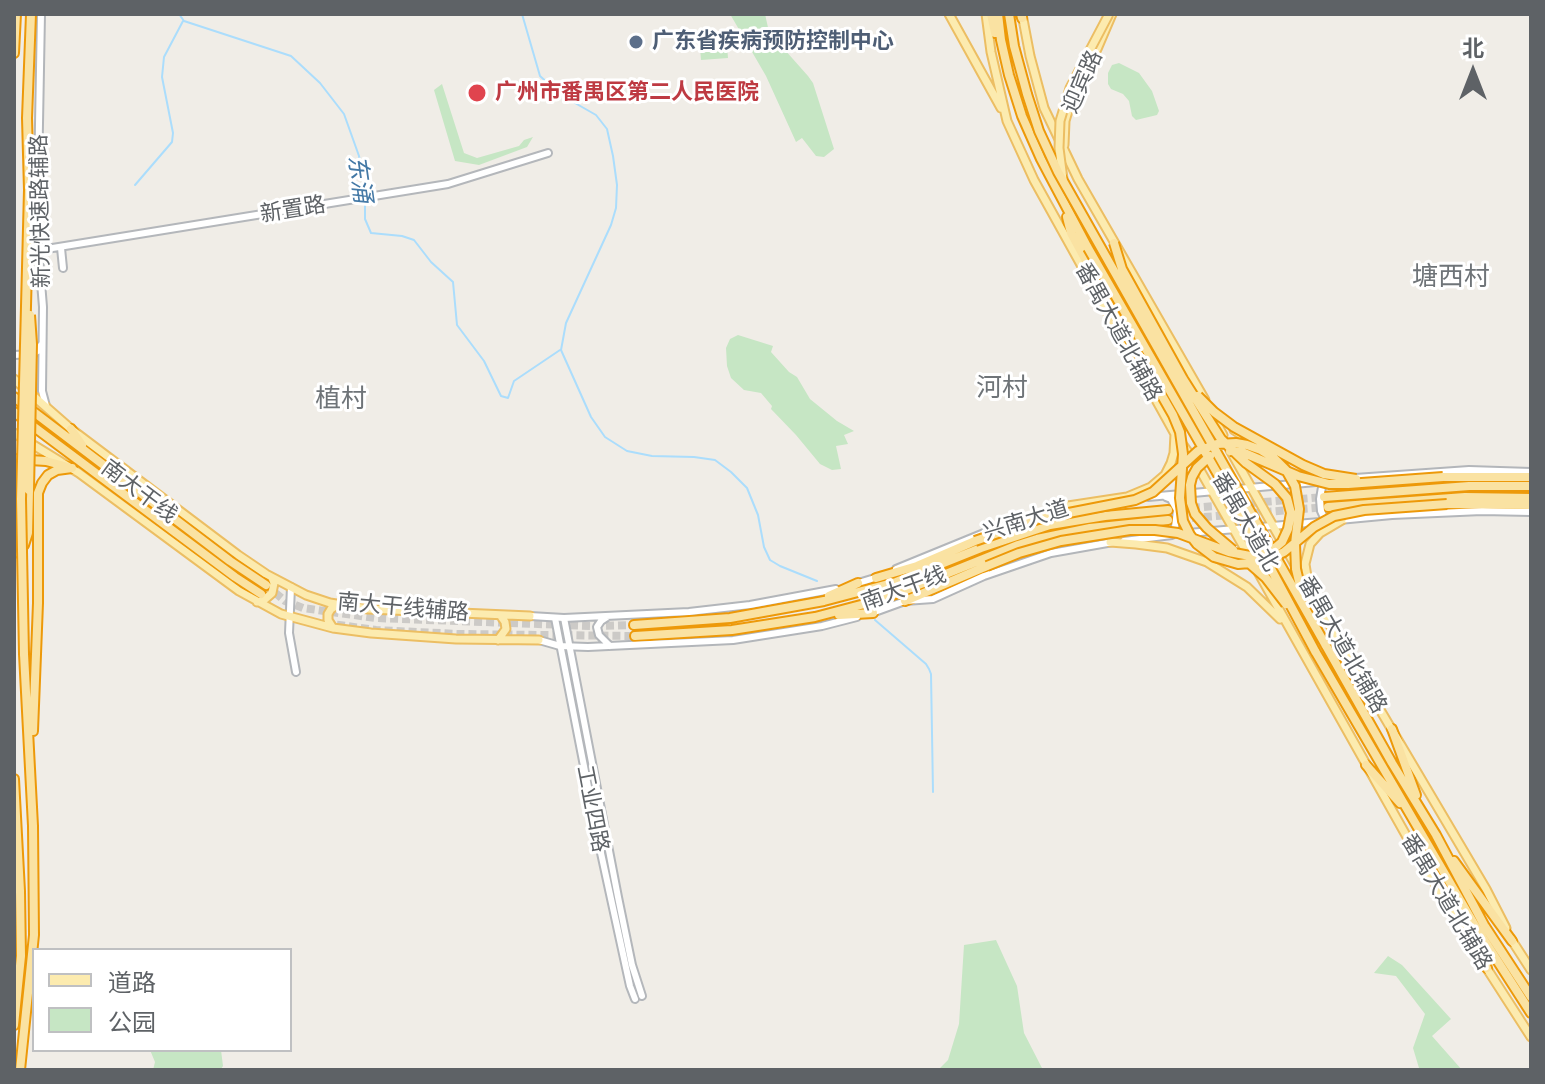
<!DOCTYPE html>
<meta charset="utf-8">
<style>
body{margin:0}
#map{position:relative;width:1545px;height:1084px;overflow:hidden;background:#f0ede7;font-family:"PT Sans","Noto Sans SC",sans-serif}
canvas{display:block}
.frame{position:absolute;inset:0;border:16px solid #5e6266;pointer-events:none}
.legend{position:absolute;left:32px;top:948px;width:260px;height:104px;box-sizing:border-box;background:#fff;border:2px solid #bfc0c2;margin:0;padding:10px 14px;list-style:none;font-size:24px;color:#5e6266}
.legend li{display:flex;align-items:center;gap:16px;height:40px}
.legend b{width:40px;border:2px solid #bfc0c2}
.north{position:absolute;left:1433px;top:32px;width:80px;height:80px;-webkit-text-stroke:6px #fff;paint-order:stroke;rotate:0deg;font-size:22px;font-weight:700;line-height:32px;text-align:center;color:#5e6266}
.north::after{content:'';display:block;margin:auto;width:28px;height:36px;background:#5e6266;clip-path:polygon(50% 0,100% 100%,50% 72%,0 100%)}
</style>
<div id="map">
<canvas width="1545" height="1084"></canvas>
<div class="frame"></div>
<ul class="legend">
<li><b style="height:10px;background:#fcebaf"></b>道路</li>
<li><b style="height:22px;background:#c6e6c4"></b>公园</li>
</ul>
<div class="north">北</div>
</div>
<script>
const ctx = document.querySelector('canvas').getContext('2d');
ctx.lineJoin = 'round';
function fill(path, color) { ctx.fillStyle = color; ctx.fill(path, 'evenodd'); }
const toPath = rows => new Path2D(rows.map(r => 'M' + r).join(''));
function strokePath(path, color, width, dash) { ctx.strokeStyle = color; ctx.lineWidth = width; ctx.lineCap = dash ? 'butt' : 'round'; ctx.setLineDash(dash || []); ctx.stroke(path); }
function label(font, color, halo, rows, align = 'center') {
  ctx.font = font + ' "PT Sans","Noto Sans SC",sans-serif'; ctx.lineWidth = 6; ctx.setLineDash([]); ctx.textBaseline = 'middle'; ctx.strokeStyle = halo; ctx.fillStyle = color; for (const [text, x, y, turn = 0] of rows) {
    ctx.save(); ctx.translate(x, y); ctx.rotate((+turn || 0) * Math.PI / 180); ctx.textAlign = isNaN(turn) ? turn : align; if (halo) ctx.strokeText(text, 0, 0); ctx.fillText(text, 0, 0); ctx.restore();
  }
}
fill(toPath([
 [730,14,765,14,769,32,808,76,813,83,834,149,824,157,816,156,802,138,796,142,766,76],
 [726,33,728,58,701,60,699,36],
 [1119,63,1139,73,1152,91,1159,111,1157,115,1136,120,1132,116,1129,101,1123,94,1111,89,1108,84,1108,73,1112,65],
 [442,84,464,153,477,158,519,146,524,140,533,137,527,147,479,165,455,161,434,90],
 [738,335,773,346,771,352,789,372,797,377,810,399,837,421,854,431,844,435,848,444,836,446,841,469,832,470,820,464,796,435,771,409,772,406,761,393,744,390,731,378,727,366,726,348,730,339],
 [996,940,1017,986,1024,1033,1043,1070,938,1070,948,1060,959,1024,964,945],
 [1388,956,1402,965,1451,1019,1432,1036,1462,1070,1423,1070,1419,1068,1413,1048,1425,1014,1396,976,1374,973],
 [150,1050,221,1050,223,1066,221,1069,217,1070,153,1070,155,1062]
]), '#c6e6c4');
strokePath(toPath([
 [179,14,184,21,291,56,320,83,344,114,359,156,365,194],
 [522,14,540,76,561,95,596,115,607,129,613,156,617,185,616,208,611,225,566,323,561,350,591,417,605,437,627,451,652,456,694,457,715,460,731,472,747,488,758,515,764,547,770,560,780,566,817,581],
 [135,185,172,142,173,133,162,77,164,57,183,21],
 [365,201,365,219,371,233,402,236,414,240,431,262,453,282,457,325,484,361,501,396,508,398,514,381,560,350],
 [875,620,926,664,929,669,931,674,933,792]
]), '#abddfc', 2);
strokePath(toPath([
 [1168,510,1324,497],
 [1168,520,1327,507],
 [266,585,285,601,303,608,375,618,592,626,634,625],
 [325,623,376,630,459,634,635,636]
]), '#cccac7', 8, [8, 4]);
const tertiary = toPath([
 [61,248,63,268],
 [34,251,448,184,548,153],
 [291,587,289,633,296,672],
 [555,618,601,853,630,986,635,999],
 [564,618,618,897,632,965,642,996]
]);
const secondary = toPath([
 [41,14,37,233,43,307,42,391,46,406],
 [14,355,33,354,39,350,41,345],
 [1355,478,1469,470,1531,472],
 [1325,481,1322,487,1320,499,1321,511,1326,522],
 [1148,497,1316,482],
 [1166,497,1171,499,1177,510,1175,527,1169,534],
 [1339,520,1392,515,1482,511,1531,512],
 [1188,533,1320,522],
 [1124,541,1172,535],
 [896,569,1011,522,1069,506],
 [855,584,878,577],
 [872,613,905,601,933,599,984,576,1051,553,1113,542],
 [530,616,564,618,689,612,750,605,836,589],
 [607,617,601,621,597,627,599,635,610,646],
 [539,640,560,646,588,647,733,640,822,626,857,617]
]);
const primary = toPath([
 [949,14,1001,108],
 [986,14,991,52,1007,121,1034,180,1175,434,1196,463,1250,558],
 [1022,14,1030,56,1044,108,1078,179,1205,400],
 [1064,145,1065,121,1072,98,1097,49,1112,14],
 [14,379,71,429,238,555,266,574,306,595,330,603,368,609,530,616],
 [1210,411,1223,435],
 [1234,430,1260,447],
 [14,433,79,473,239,591,281,614,333,628,371,633,456,639,539,640],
 [1230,450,1311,593,1486,889,1506,928],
 [1068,506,1127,497,1151,487,1165,475,1171,463,1174,453,1175,434],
 [1110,542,1136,544,1167,548,1207,562,1247,587,1280,619],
 [1258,572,1407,837,1473,947],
 [1308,583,1305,564,1310,544,1320,533,1342,520],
 [257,602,264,600,272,593,274,583,272,578],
 [333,628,328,620,328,614,331,609,337,605],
 [498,640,506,629,505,622,500,615],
 [1511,939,1531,970],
 [1484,964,1531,1037]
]);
const trunk = toPath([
 [991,14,995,33],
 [998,14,1001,40,1009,75,1022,116,1041,159,1088,248],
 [1009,14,1014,46,1027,94],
 [1021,14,1022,18],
 [14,53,16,14],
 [29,190,27,118,31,14],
 [1067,217,1071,233,1109,303,1113,323],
 [1114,311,1129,338],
 [14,397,230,561,266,585],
 [14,412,235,577,261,594],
 [71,429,82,445],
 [14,459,46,461,68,467],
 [1443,477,1531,477],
 [14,478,18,469,25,464],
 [1324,497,1469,486,1531,486],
 [1447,504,1531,505],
 [1328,507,1465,497,1531,498],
 [14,553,24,545,28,533,29,490],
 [876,578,917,566,975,541],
 [829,596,858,583],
 [905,601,987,566],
 [839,615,873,613],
 [634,625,730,618,824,601,896,582,981,548,1050,525,1105,516,1168,510],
 [635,636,732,630,815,617,872,602,901,592,1018,545,1037,539,1090,528,1168,520],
 [1325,644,1392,763,1436,835,1484,925,1531,997],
 [1315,651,1477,929,1531,1013],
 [1392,729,1416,795],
 [33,731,38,603,38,493,42,483,48,475,57,470,72,468],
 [1366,765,1400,803],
 [14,779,20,891,21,956,14,1025],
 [1454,861,1512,941],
 [1451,895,1487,968],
 [20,1070,34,935,33,826,24,654]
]);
strokePath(tertiary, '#b4b7bb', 10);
strokePath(secondary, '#b3b6ba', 10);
strokePath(primary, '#ecbe63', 11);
strokePath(trunk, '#ed9909', 12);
strokePath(tertiary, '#fff', 6);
strokePath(secondary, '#fff', 6);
strokePath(primary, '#fcebaf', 7);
strokePath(trunk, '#fae2a2', 8);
const primaryBridge = toPath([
 [1063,179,1059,148,1060,121,1070,88,1109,14]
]);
const trunkBridge = toPath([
 [1027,94,1039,131,1058,172,1325,644],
 [1088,248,1255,539,1315,651],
 [1129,338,1173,415,1180,432,1183,454,1180,498,1183,521,1190,535,1197,544,1214,557,1238,564,1263,562,1284,552,1314,527,1334,516,1364,510,1447,504],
 [1198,396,1214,412,1234,427,1303,465,1324,474,1356,479],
 [1230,451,1242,452,1298,476,1329,484,1348,484,1443,477],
 [1210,456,1197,468,1192,477,1190,485,1191,503,1195,514,1207,528,1233,550],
 [29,490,32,344,30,315],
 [975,541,1038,519,1135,500,1153,492,1198,451,1217,444,1236,443,1247,445,1261,450,1274,458,1286,470,1295,486,1299,509,1295,544,1296,569,1303,598],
 [1250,564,1266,578,1286,604],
 [987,566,1019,553,1061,541,1130,530,1155,530,1178,533,1229,552,1250,556,1265,553,1276,547,1282,542,1288,529,1291,513,1287,498,1275,484,1246,463,1221,439,1183,379,1122,269,1114,243],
 [24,654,21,499,29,190]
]);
strokePath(primaryBridge, '#ecbe63', 11, []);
strokePath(trunkBridge, '#ed9909', 12, []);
strokePath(primaryBridge, '#fcebaf', 7);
strokePath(trunkBridge, '#fae2a2', 8);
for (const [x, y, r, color] of [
 [636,42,8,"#5c6f8a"],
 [477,93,10,"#e0444e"]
]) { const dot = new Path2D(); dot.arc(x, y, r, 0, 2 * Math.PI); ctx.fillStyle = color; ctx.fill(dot); strokePath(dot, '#fff', 3); }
label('bold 22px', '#4e5e75', '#fff', [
 ["广东省疾病预防控制中心",652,42]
], 'left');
label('22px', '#5e6266', '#fff', [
 ["迎宾路",1083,82,-66],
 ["新置路",293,210,-9],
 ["新光快速路辅路",41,211,-91],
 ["番禺大道北辅路",1118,332,61],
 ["南大干线",139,492,37],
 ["兴南大道",1026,521,-17],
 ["番禺大道北",1245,522,60],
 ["南大干线",904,589,-20],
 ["南大干线辅路",403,608,5],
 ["番禺大道北铺路",1342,645,60],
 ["工业四路",592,809,79],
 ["番禺大道北辅路",1446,902,59]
]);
label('bold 22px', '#be3a42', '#fff', [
 ["广州市番禺区第二人民医院",495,93]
], 'left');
label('italic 24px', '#4479a6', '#fff', [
 ["东涌",359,179,82]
]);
label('26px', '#6f7478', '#fff', [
 ["塘西村",1451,278],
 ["河村",1002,389],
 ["植村",341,400]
]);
</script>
